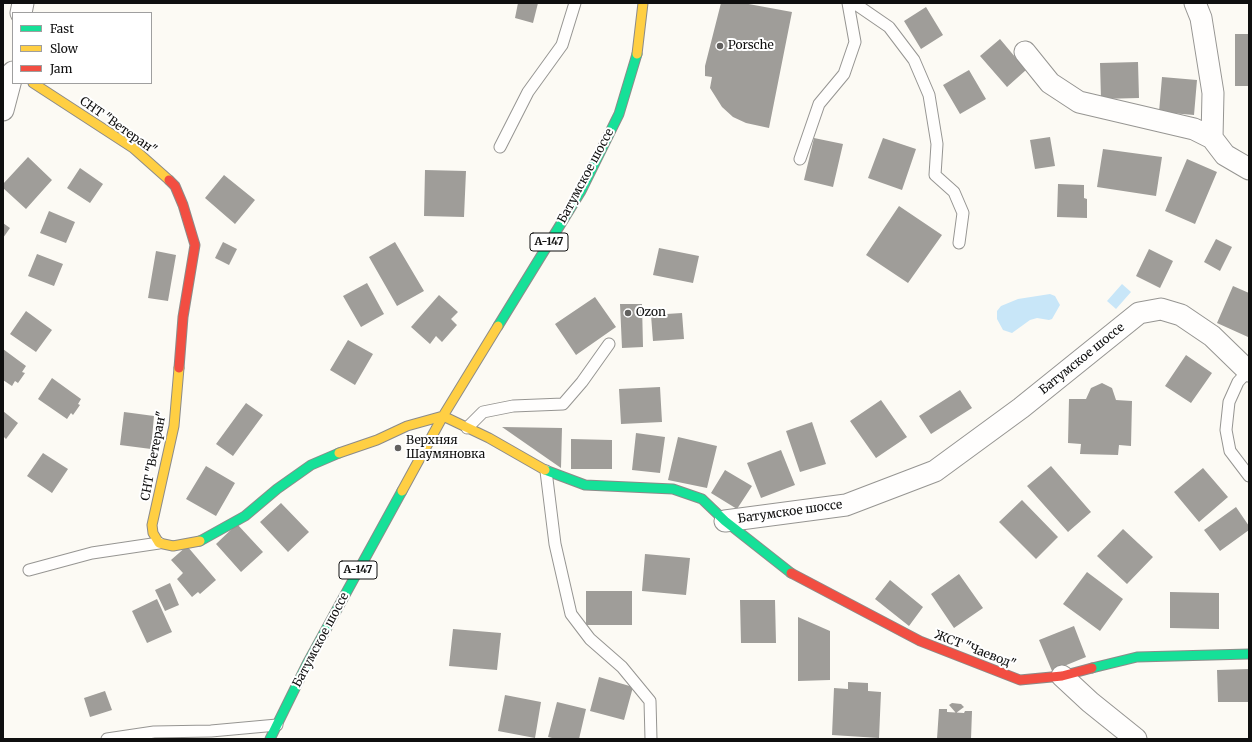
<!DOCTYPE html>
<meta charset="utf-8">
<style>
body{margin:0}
#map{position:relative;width:1252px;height:742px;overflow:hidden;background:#fcfaf4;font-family:Merriweather,serif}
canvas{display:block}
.frame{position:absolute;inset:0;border:4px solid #0f0f0f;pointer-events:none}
.legend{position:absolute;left:12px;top:12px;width:140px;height:72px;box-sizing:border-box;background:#fff;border:1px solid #9f9f9f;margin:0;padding:5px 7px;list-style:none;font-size:12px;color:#0f0f0f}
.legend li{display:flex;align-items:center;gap:8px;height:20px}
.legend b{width:20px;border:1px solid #9f9f9f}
</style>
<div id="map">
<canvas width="1252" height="742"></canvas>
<div class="frame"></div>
<ul class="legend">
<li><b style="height:5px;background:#16e098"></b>Fast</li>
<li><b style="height:5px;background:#ffcf43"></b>Slow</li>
<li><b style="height:5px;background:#f24e42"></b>Jam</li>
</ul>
</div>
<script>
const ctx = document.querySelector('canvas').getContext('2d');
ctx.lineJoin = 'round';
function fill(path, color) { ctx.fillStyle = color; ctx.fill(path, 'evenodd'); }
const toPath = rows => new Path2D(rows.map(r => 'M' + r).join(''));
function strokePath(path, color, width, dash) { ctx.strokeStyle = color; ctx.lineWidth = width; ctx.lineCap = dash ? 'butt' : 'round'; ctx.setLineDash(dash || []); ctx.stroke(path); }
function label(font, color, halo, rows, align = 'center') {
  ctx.font = font + ' Merriweather,serif'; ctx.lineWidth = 4; ctx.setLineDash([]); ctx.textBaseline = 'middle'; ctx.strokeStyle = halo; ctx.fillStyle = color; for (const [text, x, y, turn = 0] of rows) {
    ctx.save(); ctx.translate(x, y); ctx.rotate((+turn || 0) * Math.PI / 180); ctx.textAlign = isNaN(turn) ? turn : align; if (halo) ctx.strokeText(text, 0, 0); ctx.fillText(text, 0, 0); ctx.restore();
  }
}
fill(toPath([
 [1122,284,1131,292,1116,309,1107,301],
 [1050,294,1055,296,1060,305,1052,319,1049,320,1037,318,1030,320,1012,333,1003,330,997,319,997,311,1001,306,1018,299]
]), '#c8e6f8');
fill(toPath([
 [518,3,538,3,533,23,515,18],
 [721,3,743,3,792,12,769,128,746,123,733,117,722,107,710,88,712,77,705,76,705,66],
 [926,7,943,35,921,49,904,21],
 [1235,34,1249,34,1249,86,1235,86],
 [1000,39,1026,70,1007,87,980,56],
 [1138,62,1139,98,1101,99,1100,63],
 [969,70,986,99,960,114,943,85],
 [1162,77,1197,80,1194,115,1159,112],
 [1050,137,1055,166,1035,169,1030,140],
 [814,138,843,144,833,187,804,180],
 [883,138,916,149,902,190,868,178],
 [1103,149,1162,157,1156,196,1097,187],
 [28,157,52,180,26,209,3,188,3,184],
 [1187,159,1217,172,1195,224,1165,211],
 [80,168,103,184,90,203,67,188],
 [425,170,466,171,464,217,424,216],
 [224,175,255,200,235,224,205,198],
 [1058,184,1084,185,1084,198,1087,199,1087,218,1057,217],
 [899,206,942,235,908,283,866,255],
 [49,211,75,222,66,243,40,233],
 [3,223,10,228,3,238],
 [1216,239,1232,247,1220,271,1204,262],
 [223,242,237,249,229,265,215,258],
 [395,242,424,291,397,306,369,257],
 [659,248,699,256,693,283,653,275],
 [1149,249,1173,261,1160,288,1136,276],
 [156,251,176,255,168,301,148,298],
 [37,254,63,264,54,286,28,276],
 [367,283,384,314,361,327,343,296],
 [1233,286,1249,293,1248,337,1217,323],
 [439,295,458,312,451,319,457,325,442,342,436,336,430,344,411,327],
 [595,297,616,327,576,355,555,324],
 [620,304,642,304,643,347,622,348],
 [26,311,52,330,36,352,10,334],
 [682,313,684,339,653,341,651,315],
 [348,340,373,354,355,385,330,370],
 [3,349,26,366,22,372,25,373,18,383,15,381,12,386,3,380],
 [1186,355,1212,373,1191,403,1165,386],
 [52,378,81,399,78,404,80,405,73,415,71,413,67,419,38,399],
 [1102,383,1112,388,1116,400,1132,401,1131,446,1119,445,1118,455,1080,454,1081,444,1068,443,1069,399,1086,399,1091,388],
 [660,387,662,422,621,424,619,389],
 [960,390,972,408,931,434,919,416],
 [881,400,907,437,876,458,850,421],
 [246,403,263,415,233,456,216,444],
 [3,411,18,423,6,439,3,436],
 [124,412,154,416,151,449,120,445],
 [812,422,826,464,800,472,786,431],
 [502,427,562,428,561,468],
 [636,433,665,437,660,473,632,470],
 [678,437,717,446,707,488,668,480],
 [571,439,612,440,612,469,571,469],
 [781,450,795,485,761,498,747,463],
 [43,453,68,469,52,493,27,476],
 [206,466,235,483,216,516,186,499],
 [1051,466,1091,512,1068,532,1027,486],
 [1203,468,1228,497,1199,522,1174,492],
 [725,470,752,486,737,509,711,493],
 [1022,500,1058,537,1036,559,999,522],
 [281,503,309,532,288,552,260,522],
 [1236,507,1249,526,1249,530,1220,551,1204,530],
 [237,524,263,552,241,572,216,544],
 [1123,529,1153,557,1127,584,1097,556],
 [187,546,216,580,200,594,198,592,192,597,177,579,183,573,171,560],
 [645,554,690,558,686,595,642,591],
 [1087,572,1123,599,1100,631,1063,604],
 [959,574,983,608,954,628,931,594],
 [890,580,923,607,909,626,875,599],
 [170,583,179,605,165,611,155,590],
 [586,591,632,591,632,625,586,625],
 [1170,592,1219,593,1219,629,1170,628],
 [157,599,172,632,147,643,132,611],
 [740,600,775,600,776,643,741,643],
 [798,617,830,631,830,680,798,681],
 [1074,626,1086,657,1052,671,1039,640],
 [453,629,501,633,497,670,449,666],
 [1249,669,1249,702,1218,702,1217,670],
 [599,677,633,687,624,720,590,711],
 [848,682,868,683,868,691,881,692,879,738,832,735,834,688,848,689],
 [105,691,112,710,90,717,84,698],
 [505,695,541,702,535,738,498,731],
 [557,702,586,709,579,739,556,739,548,737],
 [952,703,961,704,964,707,956,713,949,705],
 [939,709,947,709,947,712,964,713,965,711,972,711,971,739,937,739]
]), '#9f9d99');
const lane = toPath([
 [854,3,889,27,914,60,929,95,937,144,935,175,954,192,963,213,959,243],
 [500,147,528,92,562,45,575,3],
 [800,159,819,104,844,74,855,42,848,3],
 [1248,371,1238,382,1229,402,1226,430,1230,451,1249,476],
 [467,428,483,412,513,406,563,404,582,382,609,344],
 [546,471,555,544,571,614,590,639,622,667,650,701,651,739],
 [29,570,92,553,159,543],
 [107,739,154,732,211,731,277,725]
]);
const street = toPath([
 [1195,3,1201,18,1213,93,1212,138],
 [21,13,23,3],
 [1025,52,1050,83,1079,102,1194,129,1212,138,1225,155,1249,169],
 [3,110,13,72],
 [725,521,846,505,935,471,1021,408,1139,313,1161,309,1181,315,1212,336,1248,371,1249,370],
 [1062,676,1090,702,1136,739]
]);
const fast = toPath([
 [498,326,581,191,619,114,637,54],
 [545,470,585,485,673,489,702,499,725,521,791,573],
 [200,541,245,516,277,489,311,465,339,453],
 [1092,668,1137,657,1249,654],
 [270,739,307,664,402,491]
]);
const slow = toPath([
 [637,54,643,3],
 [33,83,133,148,169,180],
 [179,368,174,426,152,525,153,533,159,543,173,546,200,541],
 [339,453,377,440,407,426,443,416,489,438,545,470],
 [402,491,443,416,498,326]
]);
const jam = toPath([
 [169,180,175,186,183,205,195,245,183,317,179,368],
 [791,573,920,641,1020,680,1062,676,1092,668]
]);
strokePath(lane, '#969592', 13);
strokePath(street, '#969592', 23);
strokePath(fast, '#8c8b89', 11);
strokePath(slow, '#8c8b89', 11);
strokePath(jam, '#8c8b89', 11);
strokePath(lane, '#fffefd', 11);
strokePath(street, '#fffefd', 21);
strokePath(fast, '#16e098', 9);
strokePath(slow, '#ffcf43', 9);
strokePath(jam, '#f24e42', 9);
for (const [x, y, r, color] of [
 [720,46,4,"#62615f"],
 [628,313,4,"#62615f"],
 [398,448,4,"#62615f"]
]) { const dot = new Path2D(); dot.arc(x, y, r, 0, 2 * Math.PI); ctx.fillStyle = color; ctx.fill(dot); strokePath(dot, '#fff', 1.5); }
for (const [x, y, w] of [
 [549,242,38],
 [358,570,38]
]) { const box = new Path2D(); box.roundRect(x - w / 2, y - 9, w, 18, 3); ctx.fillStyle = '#fff'; ctx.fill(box); strokePath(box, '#0f0f0f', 1); }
label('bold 11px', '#0f0f0f', null, [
 ["А-147",549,242],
 ["А-147",358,570]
]);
label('12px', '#0f0f0f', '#fff', [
 ["Porsche",728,46],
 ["Ozon",636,313],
 ["Верхняя",406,441],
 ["Шаумяновка",406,455]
], 'left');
label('12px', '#0f0f0f', '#fff', [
 ["СНТ \"Ветеран\"",118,126,35],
 ["Батумское шоссе",586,176,-62],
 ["Батумское шоссе",1082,359,-39],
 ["СНТ \"Ветеран\"",154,456,-79],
 ["Батумское шоссе",790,512,-8],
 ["Батумское шоссе",321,640,-62],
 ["ЖСТ \"Чаевод\"",975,650,21]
]);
</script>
